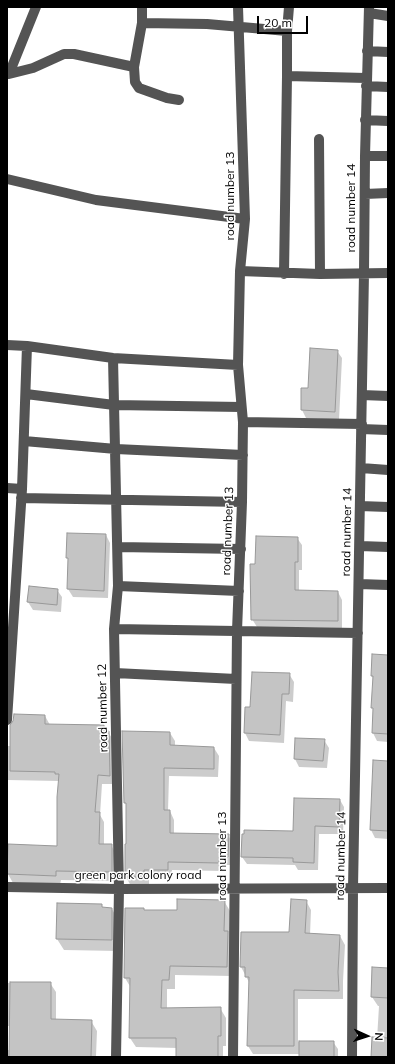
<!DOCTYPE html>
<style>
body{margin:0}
#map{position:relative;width:395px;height:1064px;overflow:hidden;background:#fff;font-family:Mulish,sans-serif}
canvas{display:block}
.frame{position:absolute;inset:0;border:8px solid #000;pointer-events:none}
.north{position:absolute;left:347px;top:1016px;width:40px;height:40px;-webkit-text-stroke:3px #fff;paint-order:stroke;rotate:93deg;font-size:11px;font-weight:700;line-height:16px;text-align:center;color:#000}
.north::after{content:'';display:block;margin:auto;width:14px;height:18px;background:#000;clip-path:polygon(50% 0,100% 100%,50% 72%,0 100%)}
.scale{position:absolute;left:257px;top:16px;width:51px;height:18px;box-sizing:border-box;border:2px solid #000;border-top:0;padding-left:5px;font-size:12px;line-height:14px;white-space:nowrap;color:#000;-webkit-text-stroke:3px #fff;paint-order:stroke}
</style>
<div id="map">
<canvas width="395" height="1064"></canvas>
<div class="frame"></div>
<div class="north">N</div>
<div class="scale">20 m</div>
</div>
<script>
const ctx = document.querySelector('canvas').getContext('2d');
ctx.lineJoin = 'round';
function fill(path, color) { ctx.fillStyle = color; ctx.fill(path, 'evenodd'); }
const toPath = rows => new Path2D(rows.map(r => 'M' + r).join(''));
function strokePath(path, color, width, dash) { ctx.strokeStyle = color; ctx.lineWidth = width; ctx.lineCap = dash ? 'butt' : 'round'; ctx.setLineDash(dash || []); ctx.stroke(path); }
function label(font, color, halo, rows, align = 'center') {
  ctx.font = font + ' Mulish,sans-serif'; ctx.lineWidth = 3; ctx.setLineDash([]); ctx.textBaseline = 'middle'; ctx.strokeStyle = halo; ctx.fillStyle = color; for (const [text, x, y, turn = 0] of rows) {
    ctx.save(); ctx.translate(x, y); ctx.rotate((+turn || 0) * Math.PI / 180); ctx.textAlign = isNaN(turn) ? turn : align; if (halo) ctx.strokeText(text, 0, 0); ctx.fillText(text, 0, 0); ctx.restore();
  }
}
fill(toPath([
 [337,351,342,358,339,420,306,418,302,410,302,389,309,389],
 [7,438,8,440,7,467],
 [106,535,110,543,108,598,73,597,68,589,69,561,67,557],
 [297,538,302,545,302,570,299,570,299,591,338,592,342,600,342,628,257,627,252,619,256,565],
 [29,587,57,590,62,597,61,612,33,610,28,602],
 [388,656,388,742,377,741,373,733,374,680,372,676],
 [289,674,294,682,293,702,286,701,284,743,249,741,245,733,246,708,251,708],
 [45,716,50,725,104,726,114,741,115,784,102,784,100,815,104,822,104,845,111,845,116,854,117,881,61,880,60,885,13,883,8,874,58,847,59,781,7,780,7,746,11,746],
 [170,733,175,741,175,746,214,748,219,756,218,777,169,776,168,811,170,811,174,820,174,835,228,835,233,844,233,865,223,865,223,871,172,870,172,878,149,878,149,886,131,886,126,877,126,845,127,845,127,807,125,802],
 [324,740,329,748,327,768,299,767,295,759],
 [388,762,388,839,375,838,371,830],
 [340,800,344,807,343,834,319,834,318,870,298,870,295,865,247,864,242,857,294,832],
 [224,901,230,911,232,976,175,975,175,989,167,989,167,1009,220,1008,226,1018,226,1046,223,1046,223,1057,177,1057,177,1048,136,1047,130,1038,131,988,125,978,144,911,178,911],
 [306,901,311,910,310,935,340,936,345,945,343,981,343,999,298,999,298,1042,333,1042,338,1049,338,1057,300,1057,300,1054,253,1054,248,1046,250,984,241,967,290,933],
 [101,905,103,908,112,909,118,920,118,951,64,950,57,939],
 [388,969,388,1057,372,1057,377,1039,379,1006,378,1006,372,997],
 [7,983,50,983,56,992,56,1020,91,1021,97,1031,96,1056,103,1057,7,1057,7,1050,9,1050,10,1026,7,1026]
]), '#0003');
const building = toPath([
 [310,348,338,350,335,412,301,410,301,388,308,388,310,348],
 [67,533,106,534,104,591,67,589,68,558,66,558,67,533],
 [256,536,298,537,298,562,295,562,295,590,338,591,338,621,251,620,250,564,255,564,256,536],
 [29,586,58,589,57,605,27,602,29,586],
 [372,654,388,655,388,734,372,733,373,708,371,708,373,676,371,676,372,654],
 [252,672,290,673,289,694,282,694,280,735,244,733,245,707,250,707,252,672],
 [14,714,45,715,45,724,104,725,104,731,109,731,110,776,98,775,95,812,100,812,99,844,112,844,112,872,56,871,56,876,7,874,8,844,57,846,57,797,59,774,55,774,55,772,10,771,10,725,13,721,14,714],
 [122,731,170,732,170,745,214,747,214,769,164,768,164,810,170,810,170,833,229,834,228,857,219,856,219,863,168,862,168,870,144,870,144,877,125,877,125,844,126,844,126,803,124,803,122,731],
 [295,738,325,739,323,761,294,759,295,738],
 [373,760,388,761,388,831,370,830,373,760],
 [294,798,340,799,339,827,315,826,314,863,293,862,293,858,241,857,242,834,244,834,244,830,293,831,294,798],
 [177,899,225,900,224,931,228,931,227,967,170,966,169,980,162,980,161,1008,221,1007,221,1036,218,1036,218,1057,176,1057,176,1038,129,1038,130,978,124,978,125,908,144,908,144,910,177,910,177,899],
 [291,899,307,900,305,933,340,935,338,972,339,991,294,990,294,1046,247,1046,249,977,245,977,245,967,240,967,241,932,289,932,291,899],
 [57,903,102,904,102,907,112,908,112,940,56,939,57,903],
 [372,967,388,968,388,998,371,997,372,967],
 [10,982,51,982,51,1019,92,1020,91,1057,9,1057,10,982],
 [372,1037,388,1038,388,1057,371,1057,372,1037],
 [299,1041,334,1041,334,1057,299,1057,299,1041]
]);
fill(building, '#c4c4c4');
strokePath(building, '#989898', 1);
strokePath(toPath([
 [369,13,388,16],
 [142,23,207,24,287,31],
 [367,51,388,52],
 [134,67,142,23,142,7],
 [7,73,9,74,33,68,64,54,74,54,134,67,135,82,139,88,167,98,179,100],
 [9,74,36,7],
 [287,76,366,78],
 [366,86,388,87],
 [365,120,388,121],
 [319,139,320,274],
 [365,156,388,156],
 [7,179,96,200,245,219],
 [365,194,388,193],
 [240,271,320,274,388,273],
 [284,274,287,76,287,31,289,7],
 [7,345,27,346,113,358,238,365],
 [113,358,118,586,114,629,119,889,116,1057],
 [26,394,114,405,241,407],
 [362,395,388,396],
 [243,422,362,424],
 [361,429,388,430],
 [24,441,116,449,243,455],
 [361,468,388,470],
 [7,488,22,489],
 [21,498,242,502],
 [360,506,388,507],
 [360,546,388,547],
 [118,547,241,549],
 [359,584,388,585],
 [118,586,239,591],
 [114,629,358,633],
 [115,673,236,679],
 [7,720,22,489,27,346],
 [7,887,119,889,388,888],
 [233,1057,237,631,242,502,243,422,238,365,240,271,245,219,238,7],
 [352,1057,353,888,364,273,365,156,369,7]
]), '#545454', 10);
label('12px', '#000', '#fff', [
 ["road number 13",230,196,-90],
 ["road number 14",351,208,-90],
 ["road number 13",228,531,-88],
 ["road number 14",347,532,-89],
 ["road number 12",103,708,-91],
 ["road number 13",222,856,-90],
 ["road number 14",341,856,-89],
 ["green park colony road",138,875]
]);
</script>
